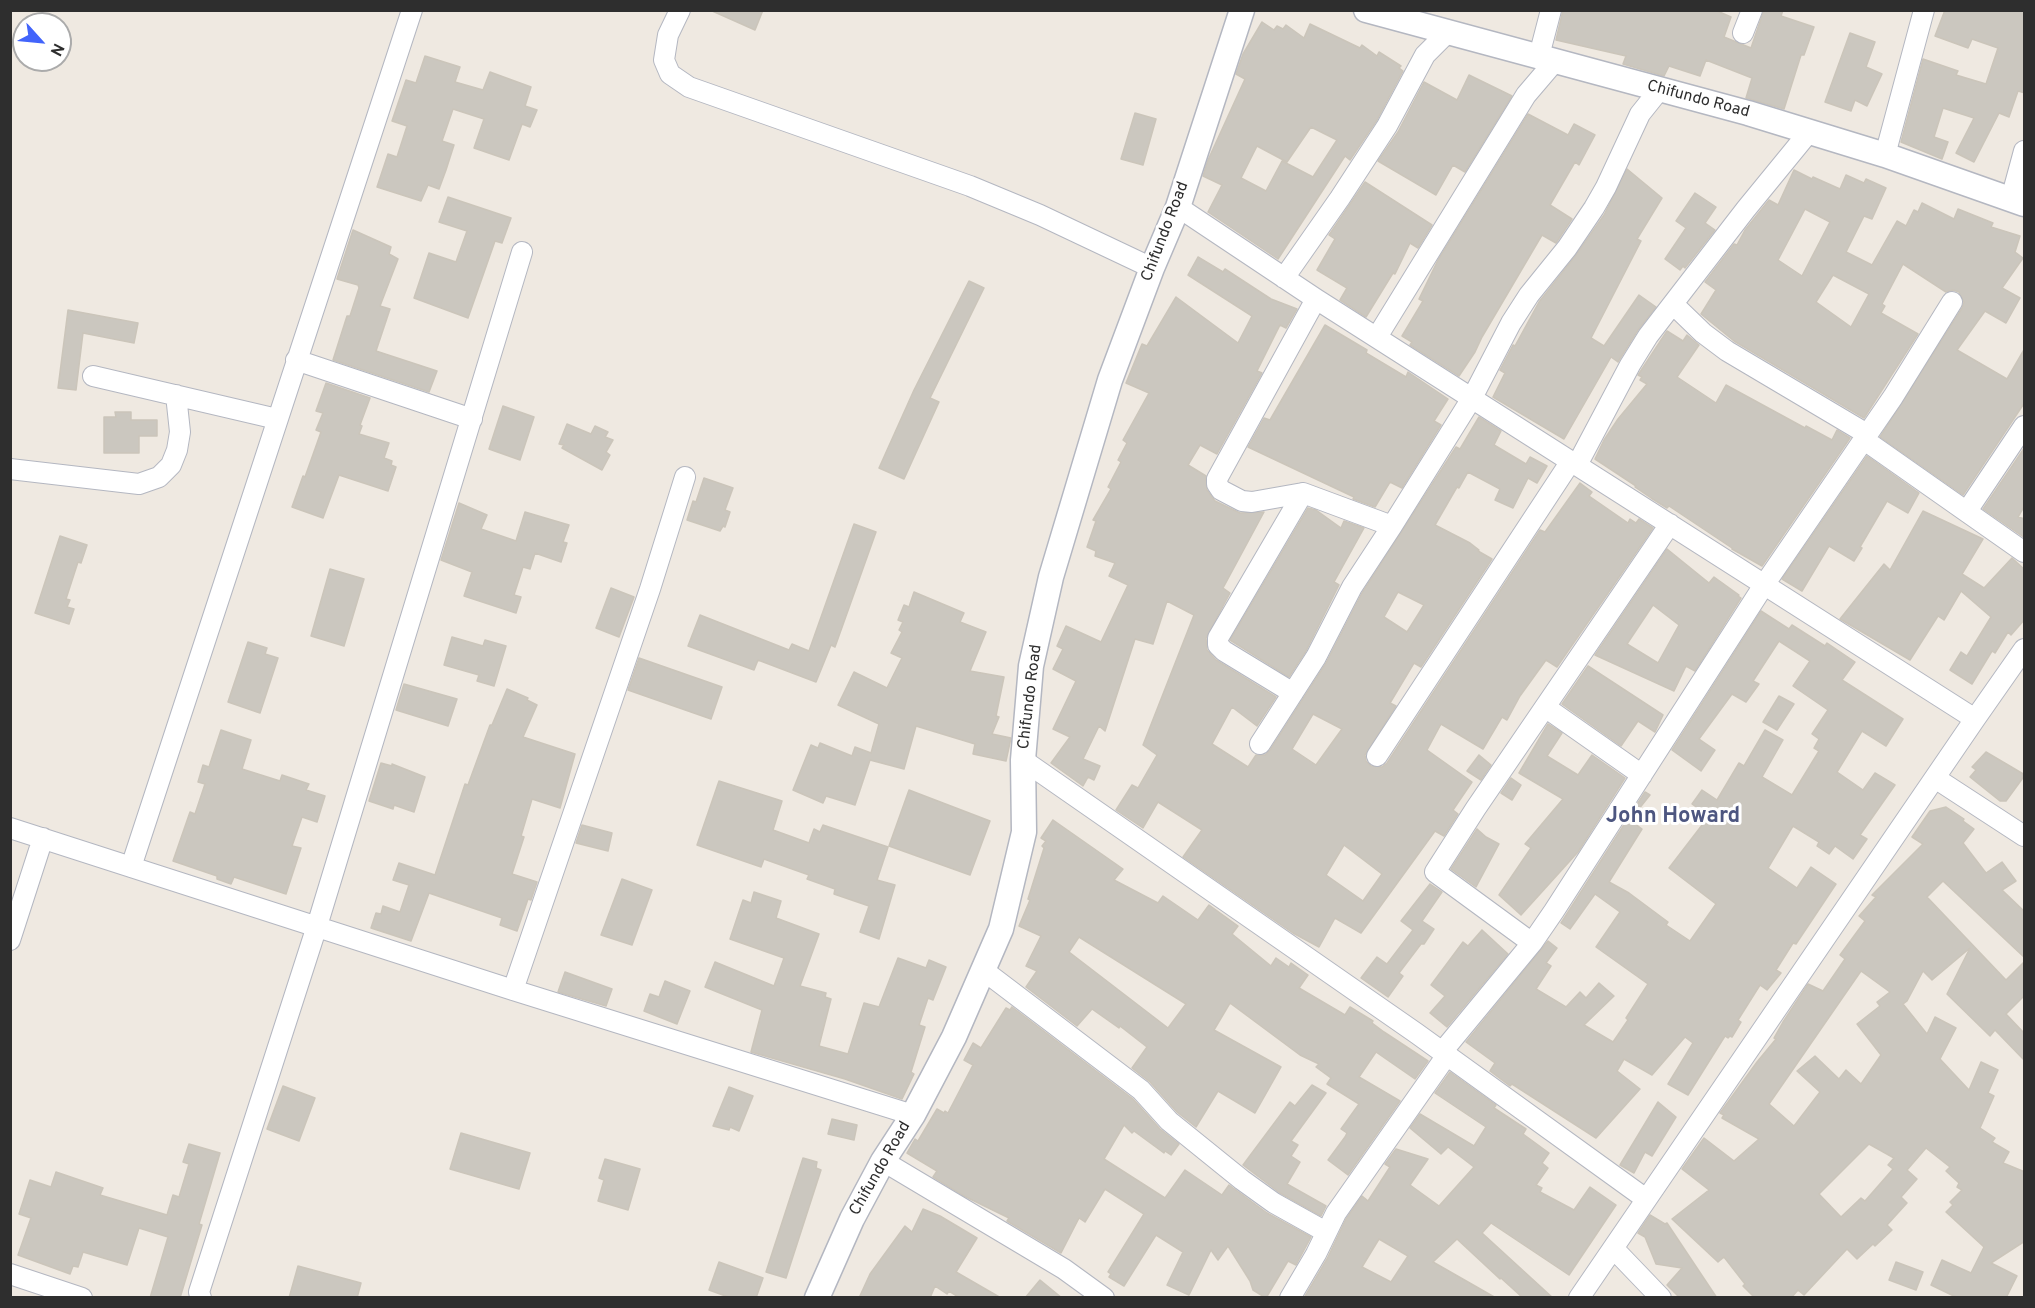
<!DOCTYPE html>
<style>
body{margin:0}
#map{position:relative;width:2035px;height:1308px;overflow:hidden;background:#efe9e1;font-family:Overpass,sans-serif}
canvas{display:block}
.frame{position:absolute;inset:0;border:12px solid #2e2e2e;pointer-events:none}
.north{position:absolute;left:12px;top:12px;width:60px;height:60px;box-sizing:border-box;background:#fff;border:2px solid #ababab;border-radius:50%;rotate:117deg;font-size:16px;font-weight:700;line-height:24px;text-align:center;color:#2e2e2e}
.north::after{content:'';display:block;margin:auto;width:21px;height:27px;background:#4264fb;clip-path:polygon(50% 0,100% 100%,50% 72%,0 100%)}
</style>
<div id="map">
<canvas width="2035" height="1308"></canvas>
<div class="frame"></div>
<div class="north">N</div>
</div>
<script>
const ctx = document.querySelector('canvas').getContext('2d');
ctx.lineJoin = 'round';
function fill(path, color) { ctx.fillStyle = color; ctx.fill(path, 'evenodd'); }
const toPath = rows => new Path2D(rows.map(r => 'M' + r).join(''));
function strokePath(path, color, width, dash) { ctx.strokeStyle = color; ctx.lineWidth = width; ctx.lineCap = dash ? 'butt' : 'round'; ctx.setLineDash(dash || []); ctx.stroke(path); }
function label(font, color, halo, rows, align = 'center') {
  ctx.font = font + ' Overpass,sans-serif'; ctx.lineWidth = 6; ctx.setLineDash([]); ctx.textBaseline = 'middle'; ctx.strokeStyle = halo; ctx.fillStyle = color; for (const [text, x, y, turn = 0] of rows) {
    ctx.save(); ctx.translate(x, y); ctx.rotate((+turn || 0) * Math.PI / 180); ctx.textAlign = isNaN(turn) ? turn : align; if (halo) ctx.strokeText(text, 0, 0); ctx.fillText(text, 0, 0); ctx.restore();
  }
}
const building = toPath([
 [710,10,763,10,755,30,710,10],
 [1563,10,1715,10,1731,17,1724,37,1751,48,1764,10,1783,10,1781,16,1814,27,1804,55,1801,55,1784,109,1746,98,1752,78,1706,60,1700,76,1669,66,1664,76,1623,64,1626,56,1556,40,1563,10],
 [1945,10,2025,10,2025,93,2018,91,2009,117,1999,113,1974,162,1956,153,1974,118,1943,108,1934,137,1948,142,1942,159,1901,142,1923,59,1958,71,1956,75,1986,84,1998,48,1972,39,1968,48,1935,36,1945,10],
 [1262,22,1274,30,1277,26,1283,29,1286,25,1304,38,1310,24,1360,48,1362,45,1377,56,1379,52,1401,66,1399,68,1403,71,1377,120,1350,160,1345,156,1278,259,1208,212,1222,185,1203,176,1208,160,1245,79,1236,74,1243,54,1262,22],
 [1311,127,1337,140,1313,177,1282,161,1266,191,1241,178,1257,146,1287,162,1311,127],
 [1850,33,1875,42,1866,67,1882,74,1867,106,1855,100,1851,111,1825,102,1850,33],
 [425,56,460,67,455,82,483,90,490,72,531,87,525,106,537,110,530,127,522,124,509,160,474,148,484,119,453,109,442,141,454,145,446,170,439,189,428,185,421,201,377,187,388,154,397,157,407,126,392,121,406,80,416,83,425,56],
 [1469,75,1512,96,1465,172,1453,165,1436,195,1378,161,1398,132,1424,82,1457,100,1469,75],
 [1135,113,1156,119,1143,165,1121,159,1135,113],
 [1528,114,1568,135,1574,124,1595,135,1579,165,1575,162,1550,205,1572,219,1556,243,1542,235,1482,337,1475,352,1459,376,1410,345,1412,342,1402,336,1423,301,1419,299,1438,260,1528,114],
 [1627,169,1662,198,1637,239,1641,241,1591,338,1604,346,1639,295,1656,307,1638,330,1618,362,1611,357,1564,439,1493,397,1505,373,1500,370,1513,345,1515,346,1539,302,1576,255,1604,215,1627,169],
 [1794,170,1812,179,1813,177,1840,189,1846,175,1864,183,1866,179,1886,188,1872,219,1864,216,1846,252,1872,265,1897,221,1906,226,1914,210,1918,212,1922,203,1954,219,1958,209,1993,223,1991,227,2020,236,2015,252,2023,258,2002,288,2020,298,2006,323,1985,311,1957,350,2007,379,2025,348,2025,402,1963,495,1880,437,1962,308,1964,302,1959,292,1953,290,1946,292,1903,264,1882,304,1885,306,1881,313,1918,334,1864,418,1734,341,1701,314,1716,290,1705,282,1734,244,1737,245,1745,230,1769,200,1778,205,1794,170],
 [1805,209,1830,222,1802,276,1778,260,1805,209],
 [1833,275,1869,294,1851,327,1816,302,1833,275],
 [1365,182,1432,225,1418,248,1410,243,1395,274,1393,273,1366,317,1340,300,1347,288,1317,270,1335,239,1329,235,1365,182],
 [1695,193,1716,207,1705,223,1715,230,1685,268,1683,266,1680,270,1665,259,1686,228,1676,221,1695,193],
 [448,197,511,218,502,243,495,241,468,318,414,298,429,253,456,262,467,231,439,222,448,197],
 [353,230,391,247,389,254,398,259,380,306,390,309,376,351,437,371,429,392,333,360,347,316,350,316,359,288,358,285,337,279,353,230],
 [1198,257,1223,272,1225,269,1271,299,1297,309,1286,328,1280,325,1257,371,1262,373,1217,454,1200,445,1188,465,1206,476,1207,490,1215,501,1240,513,1264,512,1223,588,1230,593,1206,638,1207,650,1216,660,1276,697,1257,726,1232,707,1212,744,1248,767,1256,755,1265,755,1270,750,1326,663,1362,593,1456,447,1460,449,1479,417,1501,431,1494,445,1526,464,1530,457,1547,466,1537,483,1528,478,1513,508,1495,500,1500,489,1468,472,1459,488,1457,487,1435,525,1470,543,1479,550,1478,551,1492,559,1421,667,1414,663,1390,703,1396,706,1365,755,1366,761,1371,766,1382,767,1387,763,1540,530,1545,532,1580,483,1592,492,1589,496,1628,523,1630,519,1636,523,1639,519,1653,528,1557,667,1546,660,1520,696,1507,720,1502,717,1483,749,1441,724,1427,750,1472,782,1453,810,1458,814,1444,836,1435,831,1361,933,1335,918,1319,947,1293,933,1183,857,1202,830,1158,802,1143,828,1116,810,1132,785,1138,788,1157,755,1143,745,1194,615,1167,601,1153,644,1135,639,1105,731,1099,726,1083,759,1100,766,1094,780,1088,777,1083,786,1051,763,1070,737,1053,729,1076,681,1053,669,1063,649,1057,646,1066,626,1101,642,1128,585,1109,576,1115,563,1095,556,1096,551,1087,547,1096,521,1093,520,1111,489,1108,487,1121,462,1118,460,1127,443,1123,440,1149,393,1126,383,1142,344,1147,346,1176,297,1238,343,1252,316,1188,275,1198,257],
 [1398,592,1424,605,1407,632,1384,617,1398,592],
 [1313,714,1342,729,1316,765,1292,749,1313,714],
 [1344,845,1382,874,1363,901,1326,875,1344,845],
 [969,281,984,288,930,398,939,402,904,479,879,468,914,390,969,281],
 [68,310,138,323,134,343,83,333,76,390,58,388,68,310],
 [1325,325,1367,350,1366,353,1406,377,1408,372,1448,399,1434,421,1441,425,1402,488,1390,482,1375,507,1353,499,1354,497,1248,447,1264,418,1270,420,1325,325],
 [1667,331,1683,341,1687,335,1699,345,1677,377,1716,403,1726,385,1805,428,1806,426,1832,440,1837,430,1850,438,1762,566,1732,549,1732,548,1669,506,1667,508,1651,498,1635,487,1636,486,1595,459,1604,440,1618,419,1647,384,1640,380,1642,377,1638,375,1667,331],
 [326,383,370,398,360,425,362,426,359,434,389,443,384,458,392,461,391,465,396,467,388,491,339,475,323,518,292,507,303,476,305,477,321,432,316,430,323,413,316,411,326,383],
 [503,406,534,417,520,460,489,449,503,406],
 [115,412,131,412,131,420,157,420,157,436,139,436,139,453,104,453,104,417,116,417,115,412],
 [567,424,591,434,595,426,608,432,605,437,613,440,606,452,610,455,602,470,562,448,564,445,559,444,567,424],
 [2025,447,2025,505,2018,517,2025,519,2025,538,1983,509,2025,447],
 [1867,456,1919,493,1908,513,1887,501,1860,547,1862,548,1854,561,1829,546,1802,591,1782,579,1867,456],
 [704,478,733,488,725,510,730,512,725,527,723,526,720,531,687,520,693,501,696,502,704,478],
 [459,503,487,515,481,529,516,541,525,512,569,525,563,542,567,543,561,562,535,553,530,569,523,567,514,595,521,597,516,613,464,596,472,572,441,560,459,503],
 [1308,508,1316,510,1341,528,1344,521,1364,528,1334,582,1339,585,1306,651,1289,677,1230,640,1308,508],
 [1923,511,1983,539,1962,574,1984,588,2012,558,2025,570,2025,619,2011,635,2008,632,1995,653,1992,651,1972,684,1950,670,1961,652,1967,656,1991,617,1961,591,1944,620,1938,616,1910,660,1840,619,1884,564,1890,570,1923,511],
 [854,524,876,532,835,647,831,645,816,682,758,660,754,670,688,646,700,615,789,650,792,644,809,651,854,524],
 [60,536,87,545,81,563,78,562,66,599,70,600,67,607,74,609,69,624,35,613,60,536],
 [1667,549,1709,583,1714,577,1739,595,1738,596,1741,598,1695,671,1686,666,1674,691,1595,655,1667,549],
 [1653,605,1679,625,1658,663,1627,644,1653,605],
 [330,569,364,579,344,646,311,636,330,569],
 [611,588,634,597,619,637,596,628,611,588],
 [914,592,964,613,960,622,986,632,970,671,1004,677,996,716,999,717,992,734,1011,738,1006,761,973,754,975,744,916,726,904,769,870,760,855,805,826,796,823,803,793,790,811,745,818,748,820,743,852,756,855,747,871,753,879,724,838,705,854,672,887,688,902,658,891,653,902,632,899,630,903,622,898,620,904,605,909,607,914,592],
 [1761,611,1789,629,1792,625,1825,646,1827,643,1855,662,1842,680,1903,719,1886,746,1862,731,1837,772,1863,790,1875,773,1895,785,1860,835,1867,839,1853,859,1835,846,1829,854,1817,846,1819,842,1793,826,1768,868,1797,888,1811,867,1836,884,1796,944,1793,943,1776,970,1781,973,1767,990,1760,985,1738,1020,1741,1022,1732,1037,1730,1036,1728,1038,1725,1036,1688,1095,1668,1084,1693,1043,1685,1037,1652,1075,1624,1059,1617,1071,1640,1089,1596,1138,1512,1084,1510,1086,1490,1071,1495,1063,1466,1042,1548,941,1557,948,1546,963,1551,966,1536,989,1566,1007,1580,992,1586,998,1599,983,1614,996,1584,1025,1613,1042,1628,1020,1626,1018,1648,984,1596,947,1620,912,1595,894,1570,929,1561,923,1645,792,1650,795,1630,820,1642,829,1609,882,1629,893,1668,922,1666,925,1690,941,1716,904,1669,868,1709,816,1692,804,1702,790,1717,800,1739,763,1744,766,1765,730,1783,740,1762,777,1792,795,1819,751,1814,748,1819,739,1812,734,1828,710,1793,686,1810,661,1779,641,1753,681,1759,684,1746,702,1732,694,1699,739,1715,750,1701,771,1672,750,1761,611],
 [452,637,483,646,485,640,506,646,494,686,477,681,479,675,444,665,452,637],
 [248,642,267,648,265,654,278,658,260,713,228,702,248,642],
 [639,658,722,687,711,719,628,690,639,658],
 [1588,666,1663,715,1655,732,1638,721,1621,746,1562,704,1588,666],
 [404,684,457,699,448,726,396,710,404,684],
 [507,689,528,698,527,700,537,705,523,737,575,754,560,808,532,799,521,836,524,837,512,874,537,882,531,900,528,899,517,931,500,925,502,918,429,893,411,941,371,928,376,913,381,914,383,906,400,912,409,885,393,880,399,863,435,875,465,784,468,785,490,725,492,725,507,689],
 [1779,696,1794,704,1777,730,1763,722,1779,696],
 [1548,724,1562,733,1547,756,1578,775,1592,755,1625,778,1578,852,1521,915,1499,895,1531,848,1525,844,1563,799,1519,773,1548,724],
 [221,730,251,740,242,769,280,781,282,775,309,784,306,790,325,796,317,822,302,817,292,846,301,848,286,894,234,877,231,884,217,879,217,876,173,861,190,812,195,814,205,784,198,782,203,765,209,767,221,730],
 [1986,752,2025,775,2006,801,2000,801,1970,777,1976,770,1972,767,1986,752],
 [1479,755,1491,765,1481,780,1467,771,1479,755],
 [381,763,392,766,392,764,425,777,414,812,394,805,393,809,369,801,381,763],
 [1511,778,1521,785,1512,800,1501,793,1511,778],
 [719,781,782,801,773,830,809,843,814,829,820,832,823,825,888,847,877,880,895,885,879,939,860,932,869,906,834,894,835,889,807,879,809,875,764,859,761,867,697,845,719,781],
 [909,790,990,821,970,875,889,846,909,790],
 [1946,807,1964,819,1963,821,1974,829,1963,843,1986,873,2002,862,2016,881,2002,890,2025,912,2025,958,1943,881,1927,897,2006,980,2025,961,2025,995,2006,1014,2025,1034,2025,1061,1995,1030,1990,1036,1947,994,1970,948,1932,980,1923,971,1907,1001,1903,1004,1927,1034,1935,1017,1956,1028,1940,1059,1969,1090,1981,1062,1998,1070,1988,1093,1994,1096,1980,1128,1995,1138,1992,1142,2009,1152,2003,1163,2025,1172,2025,1241,1991,1263,2017,1276,2006,1298,1958,1298,1931,1285,1942,1260,1971,1273,1984,1247,1946,1212,1953,1205,1950,1202,1962,1190,1957,1187,1959,1183,1946,1171,1950,1167,1926,1148,1907,1170,1917,1179,1901,1197,1907,1203,1887,1225,1892,1230,1875,1246,1873,1244,1857,1259,1847,1249,1804,1295,1798,1290,1791,1298,1755,1298,1743,1286,1745,1284,1724,1257,1718,1262,1672,1219,1709,1190,1682,1169,1704,1138,1734,1161,1759,1139,1722,1118,1724,1115,1720,1113,1757,1062,1776,1039,1774,1038,1783,1022,1808,984,1823,991,1845,959,1840,955,1865,921,1859,916,1876,897,1872,895,1923,844,1912,837,1930,811,1946,807],
 [1861,971,1890,992,1877,1002,1880,1006,1857,1024,1881,1055,1861,1084,1846,1070,1839,1079,1815,1056,1797,1071,1820,1092,1794,1126,1769,1104,1861,971],
 [1869,1144,1894,1158,1888,1165,1893,1169,1865,1201,1861,1198,1841,1217,1819,1194,1869,1144],
 [1053,820,1123,869,1114,880,1158,903,1163,896,1198,920,1209,905,1238,926,1232,934,1271,966,1276,958,1289,967,1291,963,1308,975,1299,988,1345,1015,1350,1007,1373,1021,1372,1023,1384,1032,1428,1061,1415,1079,1376,1052,1359,1077,1400,1101,1348,1175,1328,1160,1345,1137,1347,1133,1341,1129,1359,1104,1327,1084,1331,1078,1316,1067,1319,1064,1300,1055,1230,1003,1214,1030,1281,1067,1255,1113,1218,1091,1196,1127,1177,1112,1150,1082,1132,1068,1147,1047,1120,1026,1119,1028,1092,1009,1077,1026,1026,987,1037,971,1026,966,1041,936,1019,926,1030,900,1028,899,1044,848,1042,846,1046,841,1041,838,1053,820],
 [1079,937,1186,1004,1168,1028,1069,952,1079,937],
 [582,825,612,833,608,851,576,843,582,825],
 [1477,829,1486,837,1499,844,1476,887,1451,869,1477,829],
 [622,879,652,890,632,945,601,935,622,879],
 [1430,884,1442,892,1422,921,1434,929,1424,944,1421,944,1399,973,1403,976,1388,997,1361,978,1377,957,1387,964,1413,930,1401,921,1430,884],
 [754,892,781,901,776,918,819,934,800,986,826,993,825,997,831,999,819,1046,848,1054,864,1003,879,1007,898,958,926,968,929,960,946,967,933,1000,928,998,919,1025,925,1027,911,1072,914,1074,902,1099,845,1079,751,1052,762,1010,705,987,715,962,774,986,784,958,730,939,743,900,751,903,754,892],
 [1482,930,1508,954,1447,1027,1430,1013,1445,996,1431,985,1463,942,1468,946,1482,930],
 [565,972,612,989,606,1006,558,992,565,972],
 [665,981,690,991,677,1024,644,1011,650,994,659,997,665,981],
 [1012,1007,1133,1099,1160,1129,1179,1144,1171,1155,1165,1151,1164,1153,1134,1131,1132,1133,1124,1125,1104,1159,1165,1198,1185,1170,1222,1195,1229,1185,1267,1213,1311,1237,1296,1265,1288,1261,1266,1298,1253,1290,1250,1281,1228,1246,1218,1260,1211,1250,1189,1295,1167,1285,1183,1252,1156,1235,1124,1286,1109,1277,1111,1274,1108,1272,1144,1214,1105,1189,1085,1222,1079,1218,1061,1253,1007,1221,1009,1218,964,1196,933,1177,937,1171,907,1153,915,1139,918,1141,937,1109,944,1113,945,1111,948,1113,973,1065,964,1060,973,1043,981,1048,1006,1008,1010,1010,1012,1007],
 [1450,1072,1496,1105,1494,1108,1526,1129,1523,1134,1549,1153,1542,1163,1548,1168,1536,1185,1542,1188,1540,1192,1574,1210,1590,1187,1616,1205,1569,1275,1491,1223,1482,1233,1553,1298,1523,1298,1501,1278,1500,1279,1457,1239,1433,1262,1496,1298,1304,1298,1327,1259,1346,1219,1362,1196,1368,1201,1390,1167,1385,1164,1396,1149,1428,1159,1410,1185,1439,1206,1474,1167,1448,1147,1441,1154,1410,1128,1420,1114,1474,1146,1486,1127,1435,1093,1450,1072],
 [1379,1239,1408,1256,1391,1282,1362,1267,1379,1239],
 [1312,1085,1326,1093,1291,1141,1298,1145,1291,1156,1300,1162,1287,1184,1326,1206,1321,1216,1280,1193,1243,1165,1290,1102,1295,1106,1312,1085],
 [283,1086,315,1098,299,1141,267,1129,283,1086],
 [729,1087,753,1096,739,1131,730,1127,729,1130,713,1126,729,1087],
 [1658,1102,1676,1117,1652,1156,1645,1152,1634,1173,1620,1165,1658,1102],
 [832,1119,857,1125,854,1140,828,1134,832,1119],
 [461,1133,530,1153,519,1189,450,1169,461,1133],
 [189,1144,220,1153,199,1224,202,1225,180,1298,150,1298,168,1237,139,1228,127,1265,83,1252,78,1267,73,1266,70,1274,18,1255,31,1218,19,1214,30,1180,51,1187,56,1172,103,1188,100,1195,167,1215,173,1195,179,1197,189,1164,183,1162,189,1144],
 [803,1158,817,1162,816,1168,821,1170,786,1278,766,1272,803,1158],
 [605,1159,640,1169,628,1210,598,1201,604,1180,599,1178,605,1159],
 [923,1209,940,1216,977,1238,956,1272,1001,1298,960,1298,949,1291,947,1294,935,1286,930,1298,859,1298,870,1274,905,1226,912,1232,923,1209],
 [1650,1215,1665,1224,1667,1223,1717,1298,1680,1298,1667,1285,1682,1268,1656,1264,1645,1237,1638,1233,1650,1215],
 [719,1262,763,1278,756,1298,731,1298,709,1290,719,1262],
 [1896,1262,1923,1272,1916,1290,1889,1280,1896,1262],
 [298,1266,361,1283,357,1298,289,1298,298,1266],
 [1040,1280,1062,1298,1025,1298,1040,1280]
]);
fill(building, '#cbc7bf');
strokePath(building, '#cbc5ba', 1.5);
const minor = toPath([
 [680,10,668,35,664,60,670,74,689,87,970,186,1040,215,1152,268],
 [1743,33,1752,10],
 [1539,56,1551,10],
 [1885,155,1924,10],
 [2011,199,2024,151],
 [1178,207,1316,299,1975,719],
 [1284,278,1340,198,1387,126,1425,55,1448,32],
 [1316,299,1217,479,1217,484,1221,490,1242,501,1252,502,1303,493,1392,526],
 [1673,304,1703,333,1727,351,1867,434],
 [1377,337,1526,95,1555,61],
 [296,360,472,419],
 [93,376,277,419],
 [1863,439,2024,552],
 [1577,465,1630,365,1648,336,1746,209,1809,132],
 [10,469,139,484,159,477,171,465,177,450,180,432,176,395],
 [1967,511,2024,426],
 [1293,693,1224,651,1218,645,1218,638,1303,493],
 [1545,707,1642,775],
 [1260,744,1316,657,1352,587,1392,526,1472,398,1511,323,1529,295,1567,248,1594,208,1606,187,1640,114,1660,89],
 [1377,756,1571,461],
 [1023,760,1416,1033,1646,1199],
 [1935,778,2024,836],
 [10,828,513,990,913,1115],
 [131,867,412,10],
 [10,940,43,838],
 [1532,943,1435,872,1476,808,1670,524],
 [983,970,1141,1090,1169,1121,1242,1180,1274,1203,1326,1232],
 [513,990,650,589,685,477],
 [1442,1052,1532,943,1554,911,1764,585,1893,397,1952,302],
 [883,1161,1064,1269,1104,1298],
 [1614,1249,1661,1298],
 [10,1274,82,1298],
 [201,1298,199,1292,317,926,522,252],
 [1290,1298,1316,1254,1336,1213,1447,1055],
 [1579,1298,1975,719,2024,649]
]);
const tertiary = toPath([
 [1366,10,1748,113,1885,155,2024,204],
 [817,1298,852,1219,883,1161,913,1115,954,1037,1001,929,1024,832,1023,760,1031,666,1051,577,1110,380,1152,268,1178,207,1242,10]
]);
strokePath(minor, '#b4b7c1', 22);
strokePath(tertiary, '#b4b7c1', 27);
strokePath(minor, '#fff', 20);
strokePath(tertiary, '#fff', 24);
label('16px', '#2e2e2e', '#fff', [
 ["Chifundo Road",1698,100,15],
 ["Chifundo Road",1166,232,-69],
 ["Chifundo Road",1031,697,-83],
 ["Chifundo Road",881,1169,-60]
]);
label('bold 22px', '#4d5680', '#fff', [
 ["John Howard",1673,818]
]);
</script>
